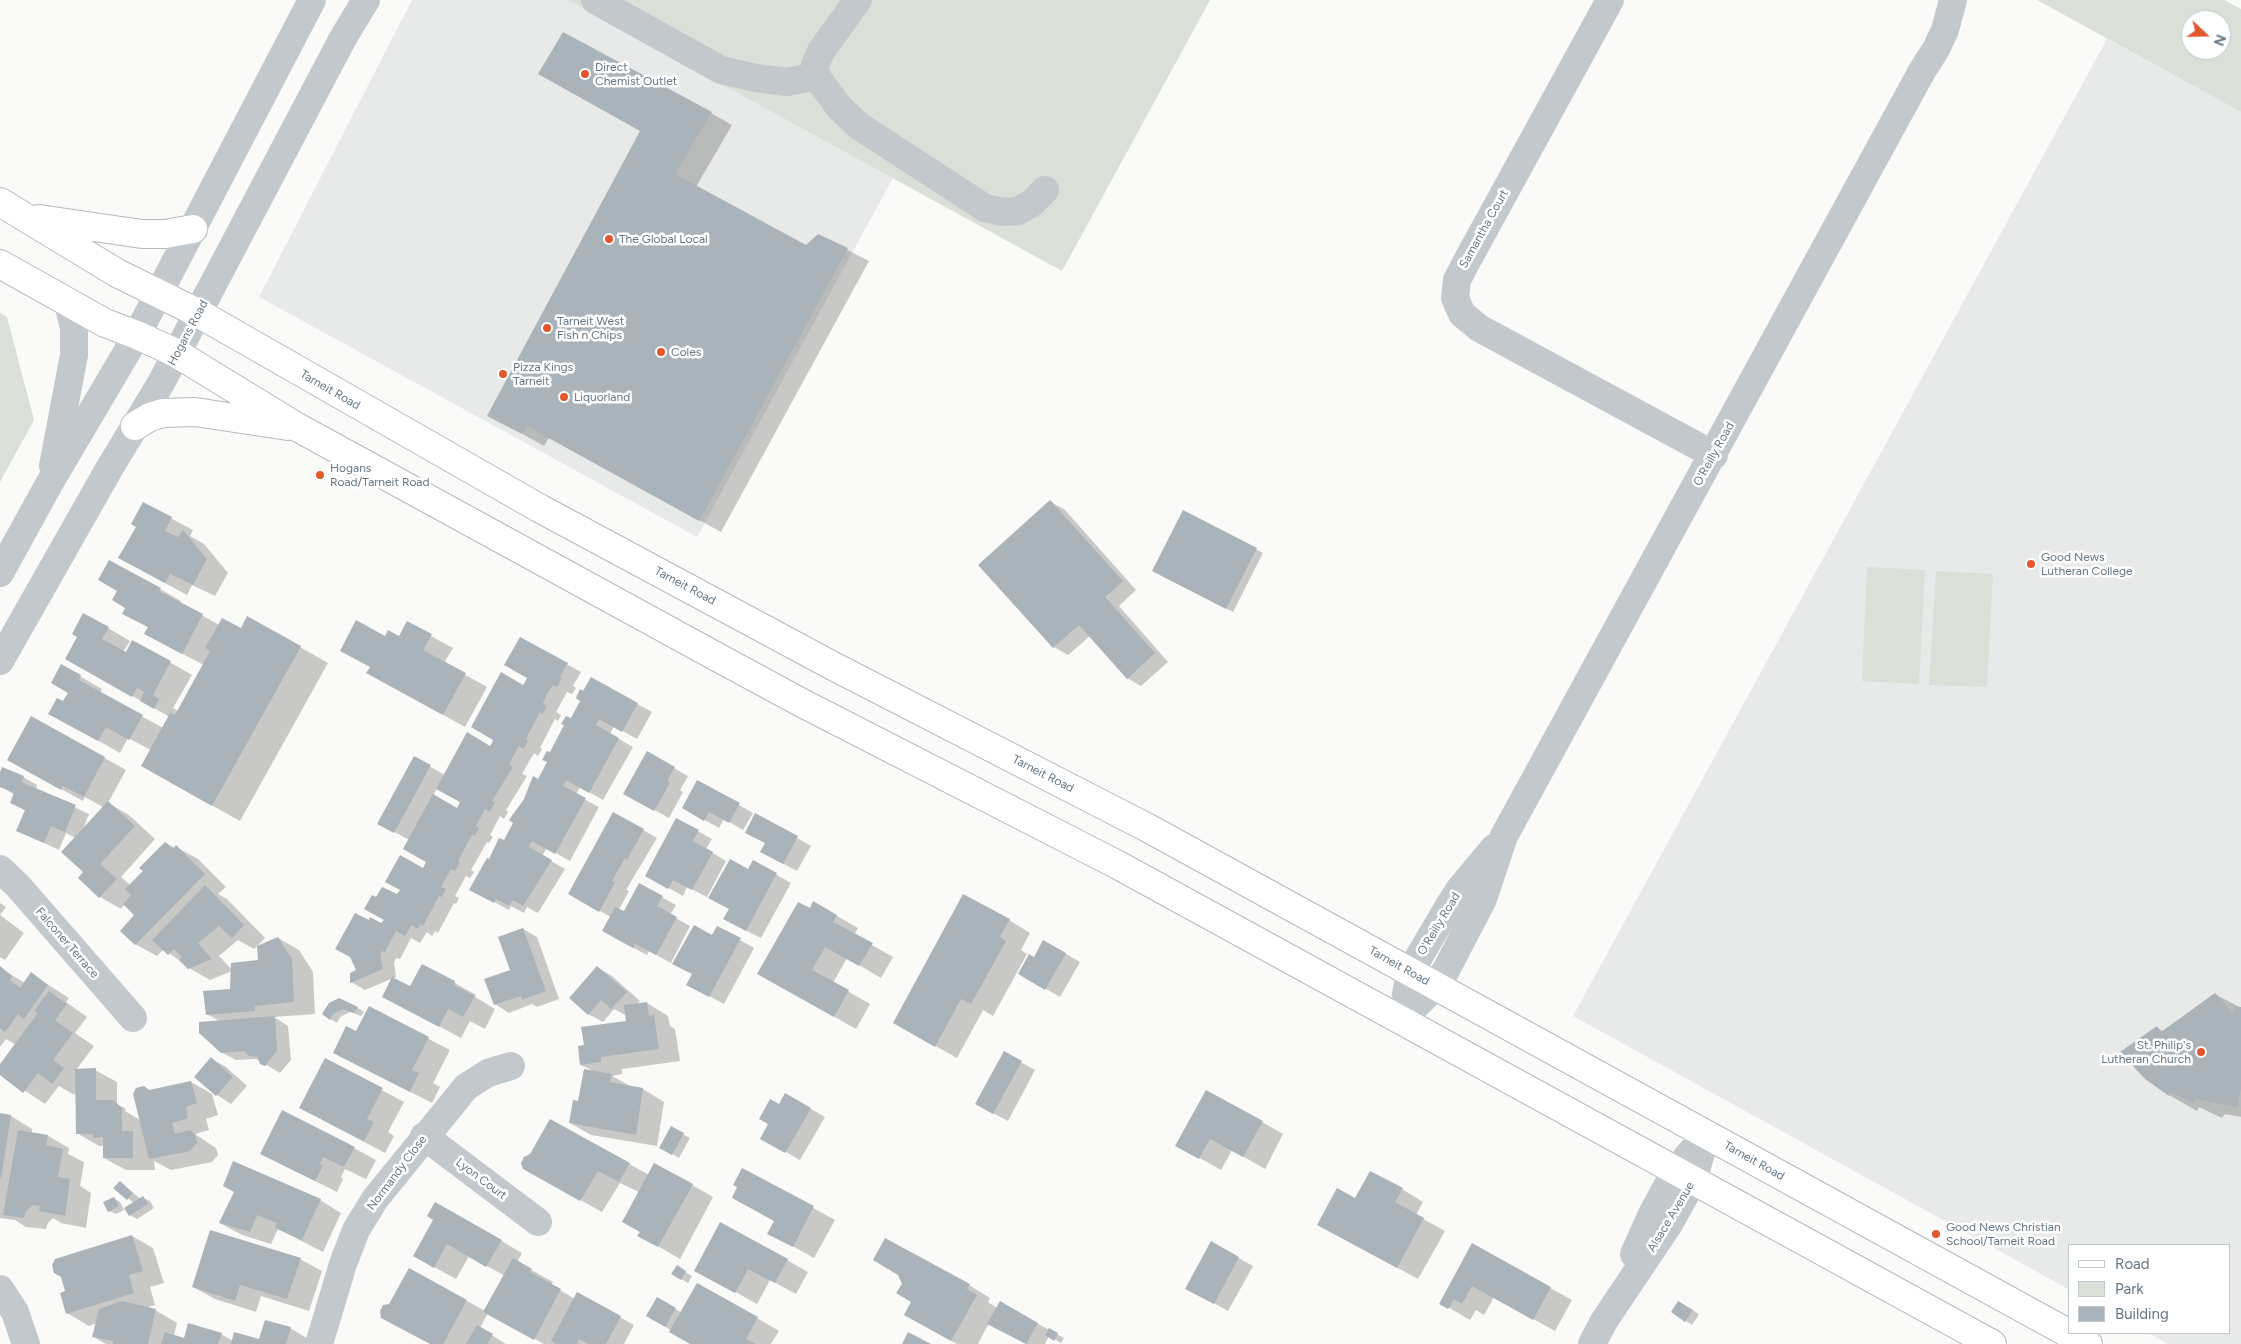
<!DOCTYPE html>
<style>
body{margin:0}
#map{position:relative;width:2241px;height:1344px;overflow:hidden;background:#fafaf8;font-family:Figtree,sans-serif}
canvas{display:block}
.legend{position:absolute;left:2068px;top:1244px;width:162px;height:90px;box-sizing:border-box;background:#fff;border:1px solid #c1c8cd;margin:0;padding:6px 9px;list-style:none;font-size:15px;color:#657683}
.legend li{display:flex;align-items:center;gap:10px;height:25px}
.legend b{width:25px;border:1px solid #c1c8cd}
.north{position:absolute;left:2181px;top:10px;width:50px;height:50px;box-sizing:border-box;background:#fff;border:1px solid #c1c8cd;border-radius:50%;rotate:111deg;font-size:14px;font-weight:700;line-height:20px;text-align:center;color:#657683}
.north::after{content:'';display:block;margin:auto;width:18px;height:22px;background:#e4572e;clip-path:polygon(50% 0,100% 100%,50% 72%,0 100%)}
</style>
<div id="map">
<canvas width="2241" height="1344"></canvas>
<ul class="legend">
<li><b style="height:6px;background:#fff"></b>Road</li>
<li><b style="height:14px;background:#dadfd7"></b>Park</li>
<li><b style="height:14px;background:#aab3b9"></b>Building</li>
</ul>
<div class="north">N</div>
</div>
<script>
const ctx = document.querySelector('canvas').getContext('2d');
ctx.lineJoin = 'round';
function fill(path, color) { ctx.fillStyle = color; ctx.fill(path, 'evenodd'); }
const toPath = rows => new Path2D(rows.map(r => 'M' + r).join(''));
function strokePath(path, color, width, dash) { ctx.strokeStyle = color; ctx.lineWidth = width; ctx.lineCap = dash ? 'butt' : 'round'; ctx.setLineDash(dash || []); ctx.stroke(path); }
function label(font, color, halo, rows, align = 'center') {
  ctx.font = font + ' Figtree,sans-serif'; ctx.lineWidth = 5; ctx.setLineDash([]); ctx.textBaseline = 'middle'; ctx.strokeStyle = halo; ctx.fillStyle = color; for (const [text, x, y, turn = 0] of rows) {
    ctx.save(); ctx.translate(x, y); ctx.rotate((+turn || 0) * Math.PI / 180); ctx.textAlign = isNaN(turn) ? turn : align; if (halo) ctx.strokeText(text, 0, 0); ctx.fillText(text, 0, 0); ctx.restore();
  }
}
fill(toPath([
 [412,0,568,0,893,178,697,537,259,297],
 [2107,39,2241,112,2241,1344,2168,1344,2148,1333,2230,1333,2230,1245,2070,1245,2070,1290,1573,1016]
]), '#e8e9e9');
fill(toPath([
 [568,0,1210,0,1062,271],
 [2037,0,2224,0,2241,9,2241,112],
 [2191,20,2221,20,2221,50,2191,50],
 [0,313,7,317,34,420,0,482],
 [1867,567,1925,570,1919,684,1862,681],
 [1936,571,1993,574,1987,687,1929,685]
]), '#dadfd7');
fill(toPath([
 [711,113,732,125,696,187,806,247,818,235,869,261,721,532,549,438,544,446,510,427,641,131],
 [1051,502,1065,510,1136,590,1119,606,1168,662,1141,686,1127,678,1090,636,1068,655,1054,647],
 [144,504,193,530,190,536,204,544,228,573,215,596,192,585,187,595,141,570,138,527],
 [1184,512,1263,553,1233,612,1160,575],
 [160,589,181,601,180,603,219,625,300,647,328,663,240,821,170,782,151,750,128,738,120,753,71,725,70,693,62,666,102,689,100,693,163,728,170,717,66,659,108,628,130,641,123,652,126,654,133,641,192,675,173,708,178,711,204,665,167,646,149,628,124,613],
 [407,623,453,648,444,663,487,687,465,727,389,685,371,667,385,638,399,638],
 [520,638,581,672,573,686,576,688,572,694,567,692,556,712,561,715,558,721,555,719,540,748,542,749,538,756,534,753,522,774,527,776,506,810,508,812,504,819,500,816,490,835,493,837,489,843,487,842,471,870,474,872,470,878,466,876,455,896,459,898,456,904,454,903,438,933,435,931,432,936,427,932,420,943,411,938,400,959,396,958,394,962,396,977,365,990,351,982,357,970,369,922,382,925,385,920,377,899,398,896,423,869,427,862,409,840,393,831,414,758,445,775,490,747,529,678],
 [437,788,462,802,457,809,433,796],
 [591,678,652,712,637,739,614,726,610,734,633,747,603,800,580,787,576,795,599,807,570,861,547,848,542,856,565,869,538,913,527,907,524,913,511,906,509,910,485,897,489,861,504,842,549,762,550,754,582,700,583,692],
 [31,717,126,770,108,803,129,815,155,839,121,877,130,885,145,871,166,843,175,848,176,847,198,859,226,887,218,894,227,899,265,938,254,949,238,940,219,956,232,970,260,961,278,938,299,950,313,972,315,1014,274,1017,288,1026,291,1060,280,1073,256,1059,236,1060,221,1052,221,1022,207,1014,232,990,232,971,210,980,189,968,164,949,157,956,135,944,136,915,125,904,121,909,100,897,85,872,76,838,66,833,59,850,18,831,26,811,12,803,15,795,0,786,0,775,23,777,37,785,36,789,89,814,83,829,103,807,85,797,83,801,30,772],
 [647,753,688,776,680,790,683,792,669,818,624,793],
 [698,782,753,813,743,830,724,819,719,828,698,816],
 [756,815,811,846,797,871,776,860,766,844],
 [677,820,712,839,706,849,726,861,707,897,687,887,683,896,647,876],
 [643,830,657,838,626,890,629,891,619,910,624,913,640,885,676,905,670,915,690,926,671,963,649,951,647,955,617,939,611,917,569,894],
 [754,862,791,883,761,938,739,927,748,871],
 [0,903,6,907,0,915,24,933,5,960,0,957],
 [814,903,858,928,854,935,893,957,881,978,847,958,833,983,870,1004,856,1029,780,986],
 [1009,920,1030,933,1021,950,1027,954,993,1016,983,1010,957,1058,916,1035],
 [523,929,537,937,559,999,537,1007,532,1004,509,1013,495,1004,511,971],
 [713,937,740,940,754,948,724,1004,702,992],
 [1044,941,1080,962,1060,997,1019,973,1034,958],
 [423,965,476,995,475,997,495,1009,485,1029,470,1021,461,1038,384,997,411,988],
 [0,968,25,983,31,974,69,998,66,1002,87,1017,75,1033,94,1046,76,1070,95,1070,117,1082,117,1104,135,1114,126,1109,125,1111,140,1120,150,1091,191,1082,212,1094,218,1115,206,1119,209,1130,195,1134,216,1148,218,1155,212,1162,171,1170,154,1161,155,1170,126,1170,104,1158,104,1146,99,1146,77,1133,76,1092,74,1095,59,1086,45,1104,0,1074,0,1066,16,1045,6,1039,0,1047],
 [598,968,612,976,640,1001,636,1005,647,1003,668,1016,670,1026,675,1029,680,1061,622,1069,622,1074,612,1076,632,1087,643,1089,664,1102,657,1146,591,1135,570,1123,595,1072,581,1065,585,1046,628,1022,627,1016,614,1009,603,1022,588,1014],
 [2215,994,2241,1008,2241,1117,2225,1114,2222,1118,2199,1107,2197,1111,2169,1095,2157,1028,2163,1031],
 [339,1000,358,1008,364,1012,361,1016,350,1012,340,1017,337,1023,330,1019],
 [369,1008,450,1050,433,1083,440,1087,432,1103,356,1064,357,1033],
 [1004,1053,1035,1070,1008,1121,991,1112],
 [211,1059,226,1067,247,1086,231,1104,217,1095,196,1077],
 [326,1060,404,1102,388,1132,394,1136,385,1153,322,1120],
 [786,1095,825,1117,800,1160,762,1138],
 [0,1115,11,1116,32,1129,32,1134,48,1136,69,1148,68,1154,84,1162,80,1186,91,1193,86,1228,61,1223,53,1218,48,1223,46,1229,26,1227,15,1220,0,1218],
 [550,1120,649,1175,692,1185,713,1197,680,1259,639,1235,641,1232,639,1192,620,1183,602,1212,546,1181,531,1155],
 [1262,1122,1283,1134,1265,1169,1232,1150,1221,1170,1177,1145],
 [671,1128,690,1138,679,1158,661,1147],
 [354,1148,376,1160,366,1179,345,1169,341,1177,343,1179,337,1192,283,1165],
 [743,1169,835,1220,814,1258,769,1233,776,1221,739,1186],
 [120,1183,141,1199,143,1198,150,1201,154,1208,137,1219,130,1215,125,1209,134,1203,115,1188],
 [1402,1189,1423,1202,1416,1215,1445,1231,1418,1279,1340,1236,1356,1199],
 [114,1198,120,1202,124,1210,116,1214,109,1211],
 [320,1200,341,1213,323,1252,278,1229,271,1244,242,1235,220,1223],
 [436,1203,522,1253,517,1262,553,1282,551,1285,575,1299,578,1294,634,1325,624,1344,544,1344,488,1313,480,1328,506,1344,431,1344,467,1301,485,1311,505,1276,469,1256,456,1279,414,1256,435,1219],
 [132,1236,153,1248,164,1283,150,1287,155,1305,145,1308,155,1310,177,1323,174,1336,185,1339,221,1334,233,1341,260,1340,290,1328,312,1341,311,1344,106,1344,94,1337,97,1323,89,1326,67,1313,67,1292],
 [1211,1243,1253,1266,1228,1311,1201,1296],
 [1472,1245,1572,1300,1555,1331,1494,1297,1484,1315,1476,1310,1470,1320,1441,1303],
 [300,1259,322,1271,309,1311,261,1296,256,1312,215,1299,193,1287],
 [787,1260,808,1272,796,1294,770,1280,757,1304,696,1270],
 [677,1267,692,1276,688,1283,673,1274],
 [698,1284,779,1331,771,1344,692,1344,647,1315,657,1298,682,1313],
 [969,1285,990,1298,988,1302,997,1308,1000,1303,1064,1338,1061,1343,1049,1336,1045,1344,1026,1344,989,1323,978,1344,957,1344,906,1315],
 [1679,1302,1699,1314,1692,1325,1672,1312]
]), '#0003');
fill(toPath([
 [563,32,712,112,675,174,806,245,818,234,848,248,699,521,527,426,522,434,487,416,640,131,538,74],
 [1050,500,1123,581,1105,597,1155,653,1127,679,1079,625,1053,648,978,565],
 [143,502,172,517,165,531,178,537,183,530,207,559,193,585,170,574,165,583,118,558,136,527,131,524],
 [1183,510,1257,548,1226,609,1152,571],
 [109,560,161,588,159,591,203,614,182,654,144,634,148,627,122,614,125,608,112,600,117,591,98,580],
 [83,613,109,627,102,639,126,652,132,640,171,661,153,695,159,699,154,709,140,701,144,692,137,688,132,697,65,659,77,637,72,634],
 [247,616,301,646,212,806,141,766,170,713,175,715,210,651,205,648,222,618,241,628],
 [356,620,385,636,388,630,399,636,407,621,432,634,423,650,466,673,443,715,366,673,370,667,340,651],
 [520,637,568,663,560,677,562,678,557,687,553,685,547,694,543,703,547,706,543,714,540,712,526,739,528,740,524,749,519,746,509,764,513,767,492,801,495,802,490,812,485,809,476,826,479,828,475,836,472,835,458,861,460,863,455,871,451,869,441,887,446,889,442,897,439,896,423,926,420,924,418,929,412,925,405,936,396,931,385,952,382,951,380,954,383,969,350,983,350,973,356,970,350,957,335,949,355,913,369,920,370,917,381,923,384,920,364,909,372,895,376,897,382,887,397,894,400,890,385,882,400,855,423,868,426,862,403,849,433,794,457,808,460,802,436,789,467,732,490,746,492,743,493,740,471,727,501,672,523,685,525,682,527,678,504,665],
 [61,664,81,675,79,680,143,715,129,740,106,727,98,741,48,714,57,698,63,701,68,693,51,683],
 [591,677,638,703,622,732,599,719,596,725,619,738,589,793,566,780,563,786,586,798,555,854,532,841,529,847,552,860,523,906,513,900,509,906,496,899,494,903,469,890,487,858,489,859,499,838,504,840,513,823,509,820,524,799,533,776,538,779,547,762,542,760,547,751,550,752,564,725,561,724,566,716,571,718,580,701,576,698,580,689,583,691],
 [31,716,105,757,84,797,63,786,61,790,7,760],
 [647,751,675,767,667,781,670,783,654,811,623,794],
 [414,756,431,765,394,833,377,824],
 [2,767,24,776,21,782,76,805,65,832,51,826,44,843,16,831,25,810,10,803,14,793,0,787,0,772],
 [697,780,740,803,729,823,709,812,704,821,682,808],
 [108,801,135,826,100,864,117,879,99,898,78,878,83,872,61,852],
 [613,812,644,829,627,860,625,858,612,881,615,882,599,912,568,894],
 [755,813,798,836,783,864,760,852,765,843,745,833],
 [676,818,699,830,693,841,713,852,692,890,673,880,668,889,645,876],
 [165,842,173,849,176,845,205,874,135,945,120,931,134,915,123,904,131,895,125,889,143,871,139,868],
 [730,859,748,869,753,860,777,873,746,931,723,919,729,909,708,898],
 [639,883,663,896,657,906,677,917,656,955,635,944,633,948,602,931,615,907,624,911],
 [205,885,244,925,232,938,219,926,198,943,212,959,188,969,179,960,182,957,174,949,168,955,152,940],
 [963,894,1010,919,1000,937,1006,941,971,1004,961,999,935,1047,893,1023],
 [813,901,837,915,833,922,873,943,859,966,825,947,812,970,849,990,834,1017,757,974,798,902,810,908],
 [694,925,712,935,717,926,741,938,709,997,686,985,692,974,672,964],
 [523,928,546,991,522,1000,521,996,494,1005,484,979,510,970,498,937],
 [278,937,292,959,294,1002,255,1006,255,1011,206,1015,203,991,230,989,231,963,258,960,257,946],
 [1043,940,1066,953,1045,990,1018,974,1029,954,1034,957],
 [422,964,455,981,454,985,475,996,463,1017,448,1009,439,1027,382,997,392,977,410,986],
 [0,966,12,976,10,980,20,988,31,972,48,985,24,1019,18,1014,5,1032,0,1028],
 [597,966,627,992,611,1009,601,1000,588,1015,569,998],
 [49,991,67,1004,55,1020,73,1033,53,1060,64,1068,52,1084,38,1073,23,1093,0,1075,0,1064,38,1013,34,1011],
 [2215,993,2233,1013,2234,1006,2241,1007,2241,1087,2237,1107,2196,1099,2194,1103,2170,1092,2169,1096,2145,1079,2120,1052,2157,1026,2161,1032],
 [339,998,358,1007,354,1013,343,1009,333,1014,330,1020,322,1014,329,1003],
 [647,1002,649,1016,654,1015,659,1049,601,1057,601,1062,580,1065,578,1046,584,1045,581,1027,626,1021,624,1005],
 [369,1006,429,1037,412,1070,419,1073,410,1092,333,1053,346,1026,356,1031],
 [275,1016,277,1051,265,1066,260,1064,258,1057,249,1056,244,1051,221,1053,199,1033,199,1022],
 [1004,1051,1022,1061,993,1114,975,1104],
 [211,1057,233,1077,216,1096,194,1077],
 [325,1058,383,1088,367,1119,374,1122,364,1141,299,1108],
 [96,1068,96,1100,113,1100,122,1108,122,1131,133,1131,133,1158,103,1158,103,1137,93,1138,93,1134,76,1134,75,1069],
 [584,1069,612,1074,610,1082,643,1088,636,1135,569,1123,573,1100,578,1101],
 [191,1081,197,1103,186,1107,188,1118,172,1123,175,1134,190,1130,195,1134,197,1143,190,1151,149,1159,133,1094,136,1088,144,1086,149,1090],
 [1206,1090,1263,1121,1243,1157,1210,1139,1199,1159,1175,1146],
 [785,1093,811,1108,785,1153,760,1139,768,1124,759,1119,770,1099,779,1104],
 [282,1110,355,1147,344,1167,323,1157,320,1164,323,1166,315,1181,260,1154],
 [0,1113,11,1115,1,1178,0,1177],
 [550,1119,630,1163,619,1182,598,1171,580,1201,523,1169,521,1163,524,1157,530,1154],
 [671,1126,684,1133,672,1155,659,1148],
 [18,1130,48,1135,46,1145,63,1149,58,1177,70,1179,65,1216,39,1211,40,1206,33,1205,26,1211,24,1218,3,1215],
 [233,1161,321,1199,302,1240,275,1228,277,1223,257,1215,250,1232,219,1223,234,1192,223,1186],
 [654,1163,693,1184,658,1247,637,1236,640,1232,622,1222],
 [742,1168,814,1206,793,1247,767,1234,774,1221,732,1198,737,1187,733,1185],
 [1370,1171,1403,1188,1395,1202,1424,1218,1397,1268,1317,1225,1337,1188,1355,1198],
 [120,1181,133,1193,127,1200,113,1188],
 [143,1196,148,1204,129,1216,124,1208],
 [114,1197,119,1206,108,1212,103,1202],
 [435,1202,502,1240,486,1267,447,1244,434,1268,413,1256,433,1220,427,1216],
 [720,1222,788,1259,775,1283,748,1269,735,1293,694,1271],
 [210,1230,301,1258,287,1299,240,1285,235,1301,192,1287],
 [132,1235,143,1271,129,1275,134,1293,66,1314,60,1293,65,1291,61,1277,54,1273,52,1265,55,1259],
 [885,1238,970,1284,967,1289,977,1295,951,1341,904,1315,911,1302,896,1293,902,1284,898,1275,873,1260],
 [1211,1241,1239,1257,1214,1304,1185,1289],
 [1472,1243,1551,1287,1533,1320,1472,1286,1462,1304,1454,1299,1448,1309,1439,1304],
 [513,1258,532,1269,530,1272,561,1289,534,1340,483,1312],
 [677,1265,686,1271,681,1280,671,1274],
 [409,1268,467,1300,443,1344,430,1344,381,1318,380,1311,383,1305,389,1304],
 [697,1283,758,1317,746,1339,756,1344,690,1344,669,1332],
 [577,1292,621,1316,606,1344,588,1344,579,1339,577,1344,556,1344,551,1341],
 [657,1297,676,1308,665,1327,646,1316],
 [122,1301,156,1309,148,1344,113,1344,113,1341,92,1337,99,1309],
 [1000,1301,1038,1323,1026,1344,987,1324],
 [1678,1301,1693,1310,1685,1322,1671,1312],
 [265,1320,291,1327,286,1344,231,1344,234,1332,259,1339],
 [188,1323,222,1333,218,1344,161,1344,165,1332,184,1338],
 [477,1325,493,1334,487,1344,466,1344],
 [1049,1328,1058,1333,1054,1341,1045,1335],
 [908,1332,931,1344,902,1344]
]), '#aab3b9');
const major = toPath([
 [0,202,117,273,198,313,539,508,833,666,1148,828,2088,1344],
 [39,219,142,234,165,234,193,229],
 [0,264,105,323,137,335,176,353,297,427,717,657,804,704,1118,865,1992,1344],
 [135,426,150,417,163,413,195,412,288,426]
]);
strokePath(major, '#b5babe', 30);
strokePath(toPath([
 [595,0,721,70,756,78,787,82,816,76],
 [858,0,821,51,815,65,816,76,839,107,859,126,985,208,1003,212,1018,211,1032,203,1045,190],
 [1610,0,1468,259,1457,280,1455,298,1462,314,1479,328,1714,455],
 [53,466,74,355,74,328,68,303],
 [0,573,49,484,137,335,312,0],
 [0,661,109,469,161,383,343,38,366,0],
 [0,869,18,886,133,1018],
 [1406,994,1410,972,1447,909,1459,890,1494,848],
 [1401,1020,1436,986,1446,970,1483,899,1504,836,1922,71,1936,49,1945,30,1953,0],
 [424,1136,538,1222],
 [1634,1254,1652,1214,1675,1172,1691,1152],
 [0,1289,15,1312,26,1344],
 [319,1344,343,1264,356,1230,375,1199,466,1087,488,1073,511,1066],
 [1592,1344,1604,1321,1669,1224,1693,1181,1706,1135]
]), '#c3c8cc', 28);
strokePath(major, '#fff', 28);
for (const [x, y, r, color] of [
 [585,74,5,"#e4572e"],
 [609,239,5,"#e4572e"],
 [547,328,5,"#e4572e"],
 [661,352,5,"#e4572e"],
 [503,374,5,"#e4572e"],
 [564,397,5,"#e4572e"],
 [320,475,5,"#e4572e"],
 [2031,564,5,"#e4572e"],
 [2201,1052,5,"#e4572e"],
 [1936,1234,5,"#e4572e"]
]) { const dot = new Path2D(); dot.arc(x, y, r, 0, 2 * Math.PI); ctx.fillStyle = color; ctx.fill(dot); strokePath(dot, '#fff', 2); }
label('12px', '#657683', '#fff', [
 ["Direct",595,67],
 ["Chemist Outlet",595,81],
 ["The Global Local",619,239],
 ["Tarneit West",557,321],
 ["Fish n Chips",557,335],
 ["Coles",671,352],
 ["Pizza Kings",513,367],
 ["Tarneit",513,381],
 ["Liquorland",574,397],
 ["Hogans",330,468],
 ["Road/Tarneit Road",330,482],
 ["Good News",2041,557],
 ["Lutheran College",2041,571],
 ["St. Philip's",2191,1045,"right"],
 ["Lutheran Church",2191,1059,"right"],
 ["Good News Christian",1946,1227],
 ["School/Tarneit Road",1946,1241]
], 'left');
label('12px', '#657683', '#fff', [
 ["Samantha Court",1484,229,-61],
 ["Hogans Road",188,333,-62],
 ["Tarneit Road",330,390,30],
 ["O'Reilly Road",1714,454,-61],
 ["Tarneit Road",685,586,28],
 ["Tarneit Road",1043,774,27],
 ["O'Reilly Road",1439,924,-59],
 ["Falconer Terrace",67,943,49],
 ["Tarneit Road",1399,966,29],
 ["Tarneit Road",1754,1161,29],
 ["Normandy Close",397,1173,-53],
 ["Lyon Court",481,1179,37],
 ["Alsace Avenue",1671,1217,-59]
]);
</script>
